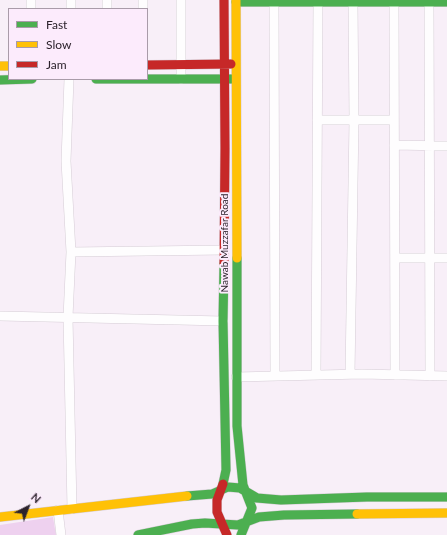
<!DOCTYPE html>
<style>
body{margin:0}
#map{position:relative;width:447px;height:535px;overflow:hidden;background:#f8eff8;font-family:Lato,sans-serif}
canvas{display:block}
.legend{position:absolute;left:8px;top:8px;width:140px;height:72px;box-sizing:border-box;background:#fcebfc;border:1px solid #a99ba9;margin:0;padding:5px 7px;list-style:none;font-size:12px;color:#2c222c}
.legend li{display:flex;align-items:center;gap:8px;height:20px}
.legend b{width:20px;border:1px solid #a99ba9}
.north{position:absolute;left:8px;top:487px;width:40px;height:40px;-webkit-text-stroke:3px #fcebfc;paint-order:stroke;rotate:42deg;font-size:11px;font-weight:700;line-height:16px;text-align:center;color:#2c222c}
.north::after{content:'';display:block;margin:auto;width:14px;height:18px;background:#2c222c;clip-path:polygon(50% 0,100% 100%,50% 72%,0 100%)}
</style>
<div id="map">
<canvas width="447" height="535"></canvas>
<ul class="legend">
<li><b style="height:5px;background:#4caf50"></b>Fast</li>
<li><b style="height:5px;background:#ffc107"></b>Slow</li>
<li><b style="height:5px;background:#c62828"></b>Jam</li>
</ul>
<div class="north">N</div>
</div>
<script>
const ctx = document.querySelector('canvas').getContext('2d');
ctx.lineJoin = 'round';
function fill(path, color) { ctx.fillStyle = color; ctx.fill(path, 'evenodd'); }
const toPath = rows => new Path2D(rows.map(r => 'M' + r).join(''));
function strokePath(path, color, width, dash) { ctx.strokeStyle = color; ctx.lineWidth = width; ctx.lineCap = dash ? 'butt' : 'round'; ctx.setLineDash(dash || []); ctx.stroke(path); }
function label(font, color, halo, rows, align = 'center') {
  ctx.font = font + ' Lato,sans-serif'; ctx.lineWidth = 4; ctx.setLineDash([]); ctx.textBaseline = 'middle'; ctx.strokeStyle = halo; ctx.fillStyle = color; for (const [text, x, y, turn = 0] of rows) {
    ctx.save(); ctx.translate(x, y); ctx.rotate((+turn || 0) * Math.PI / 180); ctx.textAlign = isNaN(turn) ? turn : align; if (halo) ctx.strokeText(text, 0, 0); ctx.fillText(text, 0, 0); ctx.restore();
  }
}
fill(toPath([
 [53,517,56,535,0,535,0,525]
]), '#eed1ef');
const street = toPath([
 [71,0,71,9],
 [143,0,143,9],
 [274,2,275,376],
 [394,2,395,375],
 [429,2,430,376],
 [31,9,31,0],
 [107,9,107,0],
 [69,79,66,161,71,252,68,317,72,509],
 [181,79,181,0],
 [317,120,394,120],
 [394,145,447,146],
 [71,252,224,250],
 [395,258,447,258],
 [0,316,223,321],
 [350,374,354,120,353,2],
 [316,375,318,2],
 [236,377,362,374,447,376],
 [58,510,61,535]
]);
const fast = toPath([
 [236,2,447,2],
 [96,79,233,79],
 [0,80,32,79],
 [237,258,237,426,243,485,252,508,241,535],
 [223,484,226,470,223,321,224,264],
 [187,496,212,494,228,487,240,488,257,498,281,500,367,497,447,497],
 [138,535,192,524,205,523,238,525,259,517,284,515,357,514]
]);
const slow = toPath([
 [236,0,237,258],
 [0,66,9,66],
 [357,514,447,513],
 [0,517,187,496]
]);
const jam = toPath([
 [147,65,231,64],
 [224,264,225,148,224,0],
 [223,484,217,500,217,512,227,535]
]);
strokePath(street, '#d5ccd5', 10);
strokePath(fast, '#d5ccd5', 10);
strokePath(slow, '#d5ccd5', 10);
strokePath(jam, '#d5ccd5', 10);
strokePath(street, '#fefdfe', 9);
strokePath(fast, '#4caf50', 9);
strokePath(slow, '#ffc107', 9);
strokePath(jam, '#c62828', 9);
label('10px', '#2c222c', '#fcebfc', [
 ["Nawab Muzzafar Road",225,243,-90]
]);
</script>
